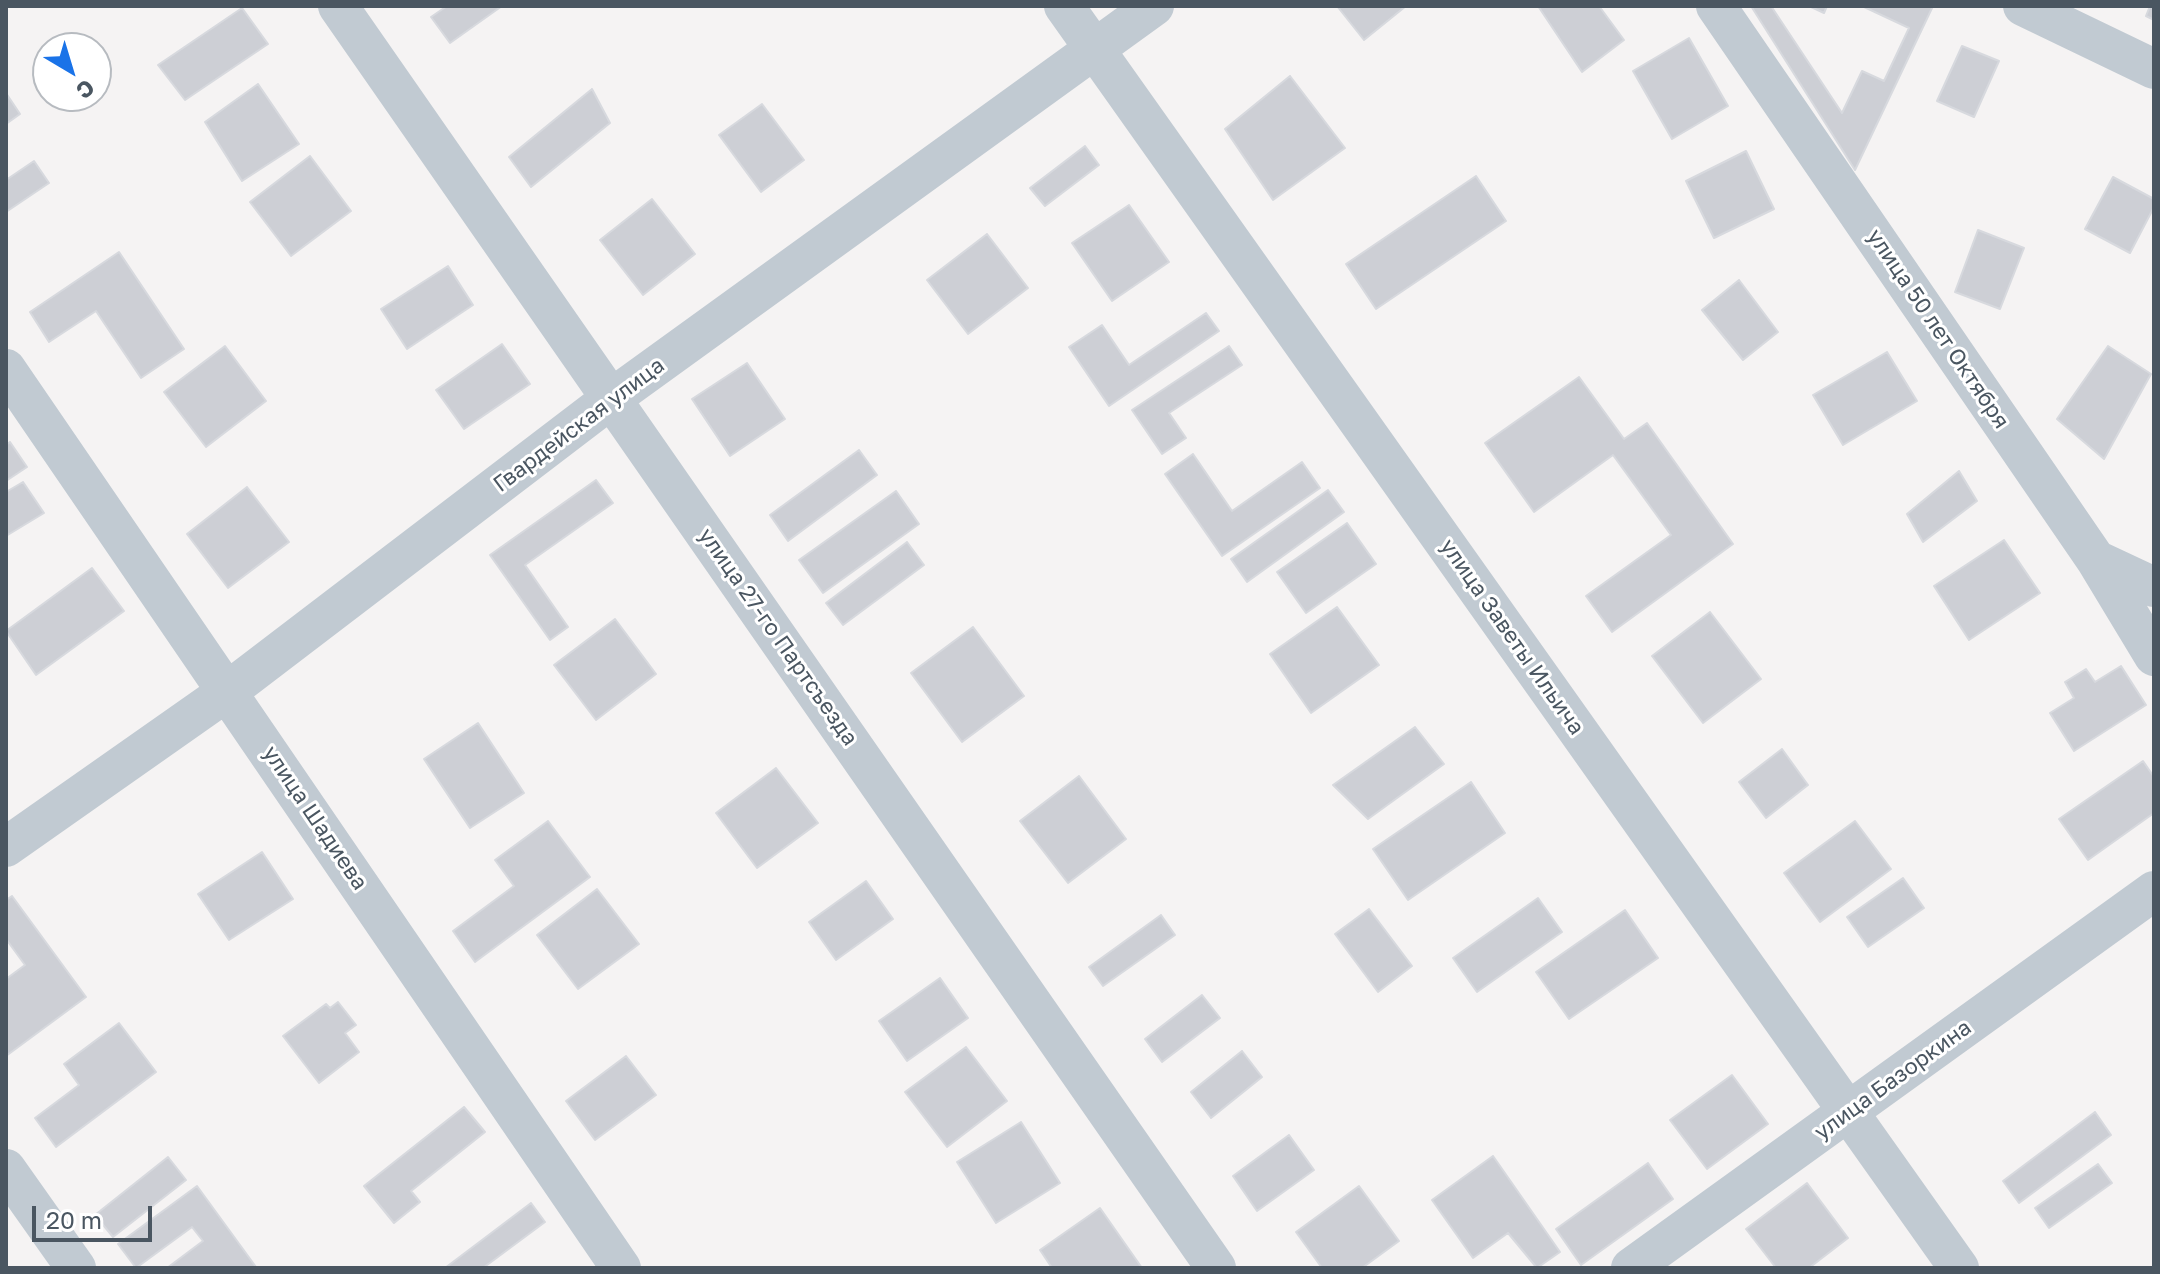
<!DOCTYPE html>
<meta charset="utf-8">
<style>
body{margin:0}
#map{position:relative;width:2160px;height:1274px;overflow:hidden;background:#f5f3f3;font-family:"Golos Text",sans-serif}
canvas{display:block}
.frame{position:absolute;inset:0;border:8px solid #4a5661;pointer-events:none}
.north{position:absolute;left:32px;top:32px;width:80px;height:80px;box-sizing:border-box;background:#fff;border:2px solid #b7bbc0;border-radius:50%;rotate:142deg;font-size:22px;font-weight:700;line-height:32px;text-align:center;color:#4a5661}
.north::after{content:'';display:block;margin:auto;width:28px;height:36px;background:#1a73e8;clip-path:polygon(50% 0,100% 100%,50% 72%,0 100%)}
.scale{position:absolute;left:32px;top:1206px;width:120px;height:36px;box-sizing:border-box;border:4px solid #4a5661;border-top:0;padding-left:10px;font-size:24px;line-height:28px;white-space:nowrap;color:#4a5661;-webkit-text-stroke:6px #fff;paint-order:stroke}
</style>
<div id="map">
<canvas width="2160" height="1274"></canvas>
<div class="frame"></div>
<div class="north">С</div>
<div class="scale">20 m</div>
</div>
<script>
const ctx = document.querySelector('canvas').getContext('2d');
ctx.lineJoin = 'round';
function fill(path, color) { ctx.fillStyle = color; ctx.fill(path, 'evenodd'); }
const toPath = rows => new Path2D(rows.map(r => 'M' + r).join(''));
function strokePath(path, color, width, dash) { ctx.strokeStyle = color; ctx.lineWidth = width; ctx.lineCap = dash ? 'butt' : 'round'; ctx.setLineDash(dash || []); ctx.stroke(path); }
function label(font, color, halo, rows, align = 'center') {
  ctx.font = font + ' "Golos Text",sans-serif'; ctx.lineWidth = 6; ctx.setLineDash([]); ctx.textBaseline = 'middle'; ctx.strokeStyle = halo; ctx.fillStyle = color; for (const [text, x, y, turn = 0] of rows) {
    ctx.save(); ctx.translate(x, y); ctx.rotate((+turn || 0) * Math.PI / 180); ctx.textAlign = isNaN(turn) ? turn : align; if (halo) ctx.strokeText(text, 0, 0); ctx.fillText(text, 0, 0); ctx.restore();
  }
}
const building = toPath([
 [447,6,502,6,450,43,431,17,447,6],
 [1337,6,1406,6,1364,40,1337,6],
 [1538,6,1599,6,1624,40,1582,72,1538,6],
 [1751,6,1771,6,1842,113,1862,71,1884,81,1909,28,1862,6,1933,6,1855,170,1751,6],
 [1809,6,1827,6,1824,13,1809,6],
 [2150,6,2154,6,2154,20,2146,16,2150,6],
 [242,8,268,44,185,100,158,65,242,8],
 [1689,38,1728,106,1672,139,1633,71,1689,38],
 [1962,46,1999,61,1974,117,1937,101,1962,46],
 [1290,76,1345,148,1273,200,1225,129,1290,76],
 [258,84,299,144,242,181,205,122,258,84],
 [592,89,610,123,531,187,509,157,592,89],
 [6,93,20,114,6,124,6,93],
 [762,104,804,160,761,192,719,135,762,104],
 [1085,146,1099,165,1045,206,1030,188,1085,146],
 [1746,151,1774,209,1714,238,1686,181,1746,151],
 [310,156,351,211,291,256,250,202,310,156],
 [34,161,49,183,6,212,6,180,34,161],
 [1476,176,1506,221,1376,309,1346,264,1476,176],
 [2113,177,2154,199,2154,207,2130,253,2085,229,2113,177],
 [652,199,695,254,643,295,600,240,652,199],
 [1129,205,1169,262,1112,301,1072,243,1129,205],
 [1978,230,2024,248,2000,309,1955,292,1978,230],
 [987,234,1028,288,968,334,927,280,987,234],
 [119,252,184,349,141,378,96,311,49,342,30,312,119,252],
 [448,266,473,305,407,349,381,309,448,266],
 [1739,280,1778,332,1743,360,1702,310,1739,280],
 [1206,313,1219,331,1109,406,1069,347,1102,325,1129,365,1206,313],
 [502,344,530,384,464,429,436,390,502,344],
 [225,346,266,401,206,447,164,392,225,346],
 [1229,346,1242,365,1169,413,1186,438,1162,454,1132,410,1229,346],
 [2108,346,2151,374,2104,459,2057,419,2108,346],
 [1887,352,1917,401,1843,445,1813,395,1887,352],
 [747,363,785,419,730,456,692,399,747,363],
 [1579,377,1624,439,1647,423,1733,544,1612,632,1586,596,1671,535,1613,455,1534,512,1485,443,1579,377],
 [10,442,27,467,6,481,6,445,10,442],
 [859,450,877,475,788,541,770,515,859,450],
 [1193,454,1232,511,1302,462,1320,488,1222,556,1165,474,1193,454],
 [1959,471,1977,501,1923,542,1907,514,1959,471],
 [596,480,613,503,525,565,568,627,550,640,490,555,596,480],
 [23,482,44,513,6,536,6,492,23,482],
 [247,487,289,542,228,588,187,534,247,487],
 [1328,490,1344,512,1247,582,1231,559,1328,490],
 [896,491,919,524,823,593,799,560,896,491],
 [1347,523,1376,564,1306,613,1277,572,1347,523],
 [2004,540,2040,593,1969,640,1934,586,2004,540],
 [907,542,924,565,843,625,826,603,907,542],
 [92,568,124,611,36,675,6,631,92,568],
 [1337,607,1379,665,1311,713,1270,654,1337,607],
 [1710,612,1761,679,1703,723,1652,656,1710,612],
 [615,619,656,674,596,720,554,665,615,619],
 [973,627,1024,696,962,742,911,673,973,627],
 [2121,666,2146,705,2074,751,2050,713,2074,698,2065,682,2086,669,2095,682,2121,666],
 [478,723,524,793,470,828,424,759,478,723],
 [1415,727,1444,764,1368,819,1333,785,1415,727],
 [1782,749,1808,785,1766,818,1739,782,1782,749],
 [2143,761,2154,777,2154,813,2088,860,2059,819,2143,761],
 [776,768,818,823,757,868,716,813,776,768],
 [1079,776,1126,839,1068,883,1020,821,1079,776],
 [1471,782,1505,833,1408,900,1373,849,1471,782],
 [548,821,590,877,475,962,453,931,514,886,495,860,548,821],
 [1855,821,1891,869,1820,922,1784,873,1855,821],
 [262,852,293,899,229,940,198,894,262,852],
 [1903,878,1924,908,1868,947,1847,917,1903,878],
 [866,881,893,919,836,960,809,922,866,881],
 [597,889,639,944,578,989,537,935,597,889],
 [12,896,86,997,6,1056,6,979,25,965,6,939,6,900,12,896],
 [1538,898,1562,932,1477,992,1453,958,1538,898],
 [1369,909,1412,966,1378,992,1335,934,1369,909],
 [1625,910,1658,958,1569,1019,1536,972,1625,910],
 [1161,915,1175,935,1103,986,1089,967,1161,915],
 [940,978,968,1018,907,1061,879,1021,940,978],
 [1202,995,1220,1018,1162,1062,1145,1039,1202,995],
 [338,1002,356,1025,345,1033,359,1052,319,1083,283,1036,326,1004,330,1008,338,1002],
 [119,1023,156,1072,56,1147,35,1118,79,1085,64,1064,119,1023],
 [966,1047,1007,1101,947,1147,905,1092,966,1047],
 [1242,1051,1262,1077,1211,1118,1191,1092,1242,1051],
 [626,1056,656,1095,595,1140,566,1101,626,1056],
 [1732,1075,1768,1124,1707,1169,1670,1120,1732,1075],
 [464,1107,485,1132,411,1191,420,1202,394,1223,364,1186,464,1107],
 [2095,1112,2111,1135,2019,1203,2003,1181,2095,1112],
 [1021,1122,1060,1183,996,1223,957,1162,1021,1122],
 [1289,1135,1314,1170,1257,1211,1233,1176,1289,1135],
 [1493,1156,1560,1252,1537,1268,1508,1233,1473,1258,1432,1200,1493,1156],
 [168,1157,186,1180,113,1237,95,1215,168,1157],
 [1648,1163,1673,1199,1581,1265,1556,1229,1648,1163],
 [2098,1164,2112,1183,2049,1228,2035,1208,2098,1164],
 [1807,1183,1848,1238,1809,1268,1776,1268,1746,1229,1807,1183],
 [197,1186,256,1267,167,1268,203,1241,192,1227,136,1268,118,1244,197,1186],
 [1359,1186,1399,1241,1362,1268,1322,1268,1296,1232,1359,1186],
 [531,1203,545,1222,483,1268,445,1268,531,1203],
 [1100,1208,1142,1268,1052,1268,1040,1250,1100,1208]
]);
fill(building, '#cdcfd5');
strokePath(building, '#d7d9de', 2);
strokePath(toPath([
 [338,6,1216,1268],
 [1064,6,1959,1268],
 [1716,6,2096,560,2154,656],
 [2023,6,2154,69],
 [6,369,621,1268],
 [2096,560,2154,587],
 [6,847,228,691,612,398,1154,6],
 [6,1169,76,1268],
 [1631,1268,2154,891]
]), '#c1cad2', 40);
label('22px', '#4a5661', '#fff', [
 ["улица 50 лет Октября",1938,329,56],
 ["Гвардейская улица",579,425,-37],
 ["улица 27-го Партсъезда",778,637,55],
 ["улица Заветы Ильича",1512,637,55],
 ["улица Шадиева",315,818,56],
 ["улица Базоркина",1893,1080,-36]
]);
</script>
